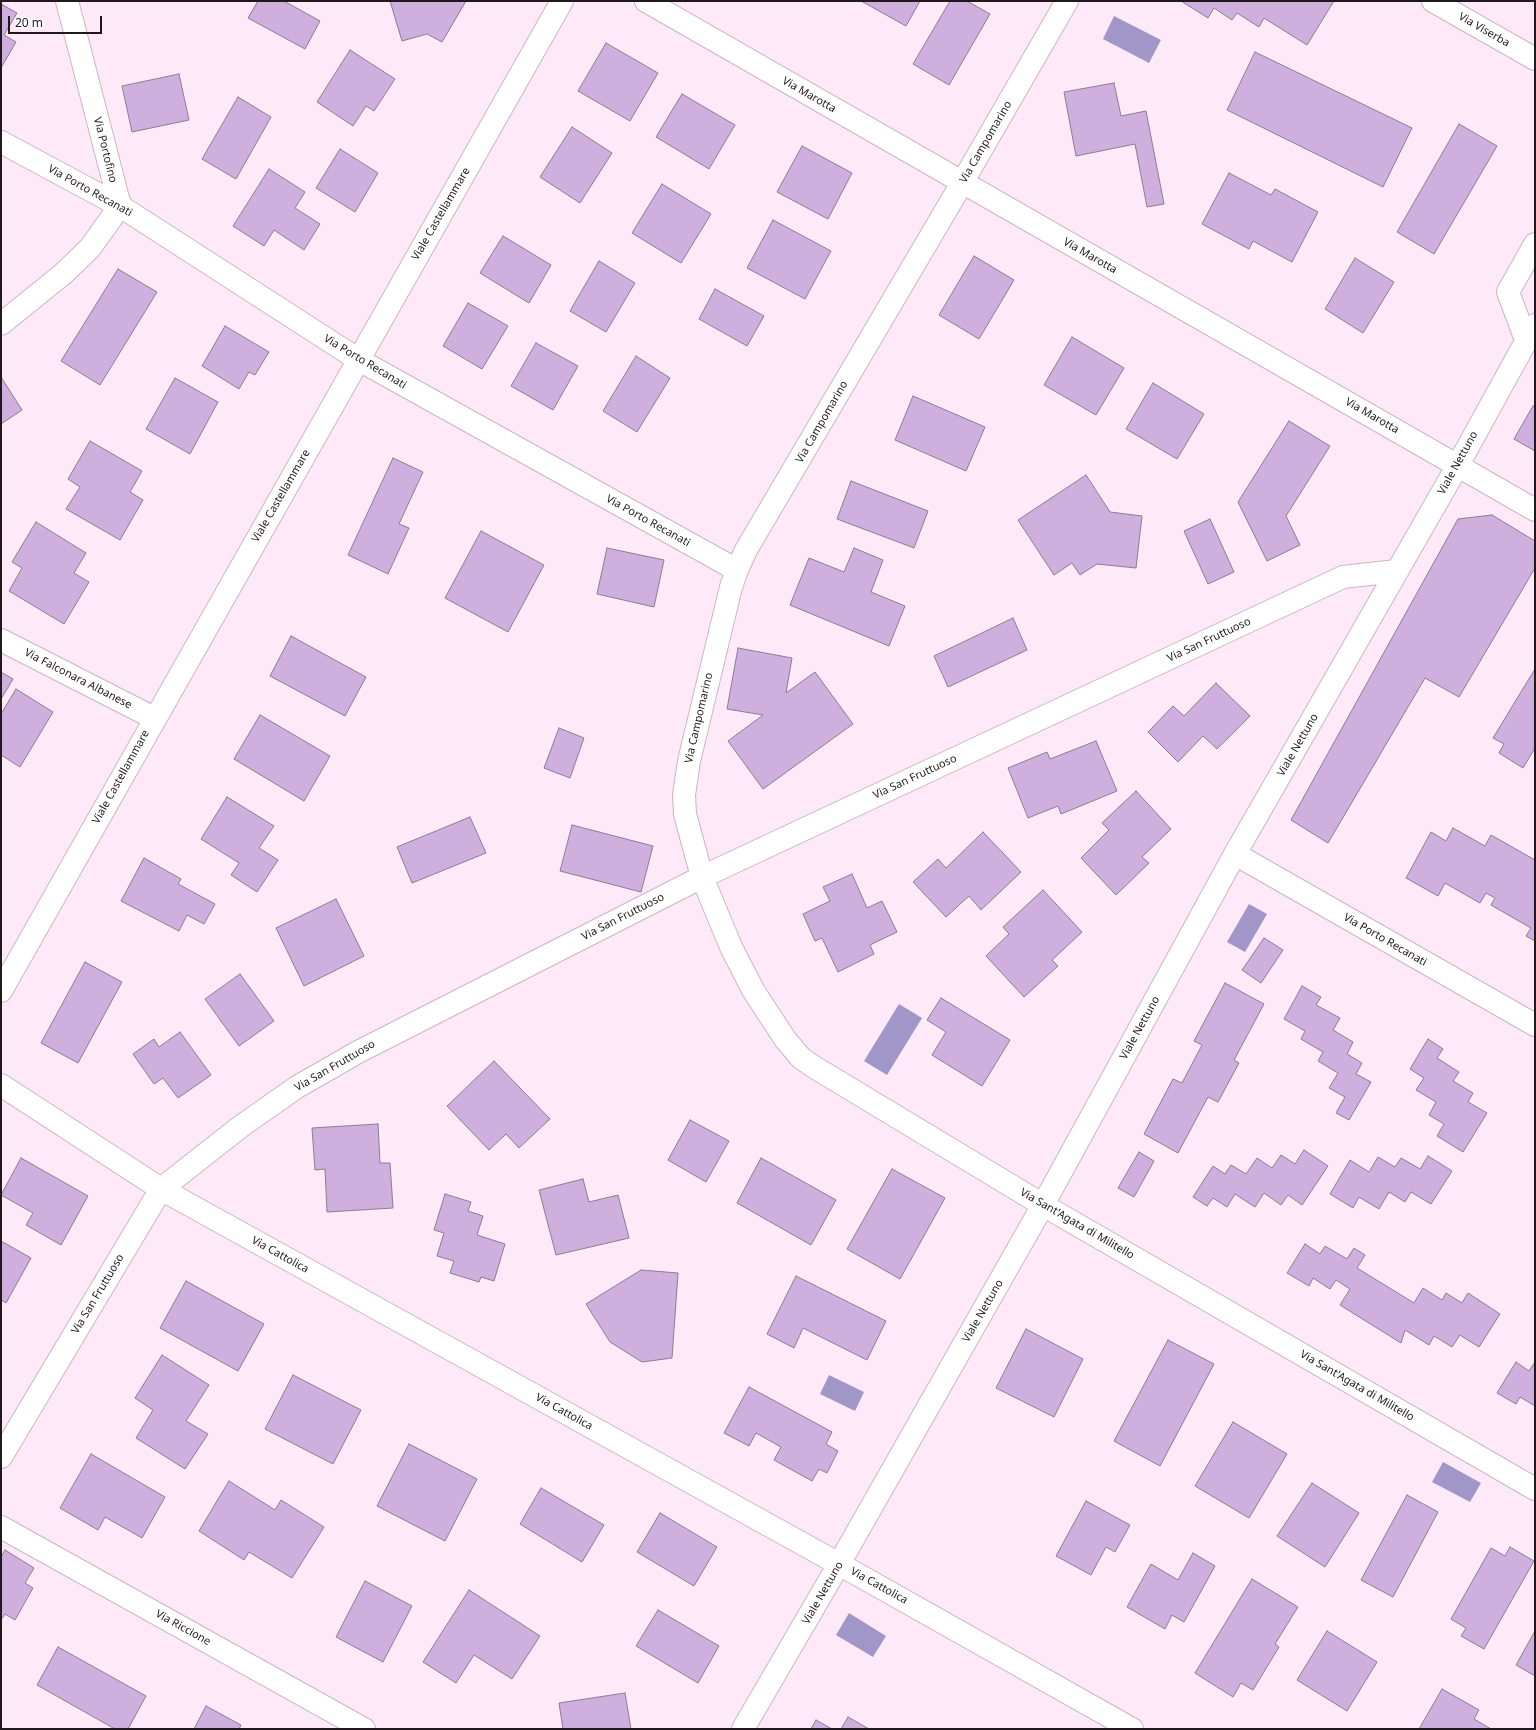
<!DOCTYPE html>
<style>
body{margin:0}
#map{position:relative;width:1536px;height:1730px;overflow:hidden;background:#fde9f7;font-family:"Noto Sans",sans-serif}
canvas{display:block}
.frame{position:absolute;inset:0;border:2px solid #21181e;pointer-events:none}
.scale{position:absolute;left:8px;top:16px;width:94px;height:18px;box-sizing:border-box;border:2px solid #21181e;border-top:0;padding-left:5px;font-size:12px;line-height:14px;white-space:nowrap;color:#21181e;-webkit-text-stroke:3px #fff;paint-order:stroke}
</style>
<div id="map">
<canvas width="1536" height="1730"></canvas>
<div class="frame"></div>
<div class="scale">20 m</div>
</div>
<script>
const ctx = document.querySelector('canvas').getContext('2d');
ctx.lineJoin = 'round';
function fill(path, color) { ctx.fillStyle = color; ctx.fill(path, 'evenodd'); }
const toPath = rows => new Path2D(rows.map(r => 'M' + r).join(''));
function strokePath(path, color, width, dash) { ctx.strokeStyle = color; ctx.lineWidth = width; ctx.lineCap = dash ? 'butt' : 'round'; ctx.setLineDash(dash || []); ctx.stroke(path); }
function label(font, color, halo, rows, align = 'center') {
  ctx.font = font + ' "Noto Sans",sans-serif'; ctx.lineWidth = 4; ctx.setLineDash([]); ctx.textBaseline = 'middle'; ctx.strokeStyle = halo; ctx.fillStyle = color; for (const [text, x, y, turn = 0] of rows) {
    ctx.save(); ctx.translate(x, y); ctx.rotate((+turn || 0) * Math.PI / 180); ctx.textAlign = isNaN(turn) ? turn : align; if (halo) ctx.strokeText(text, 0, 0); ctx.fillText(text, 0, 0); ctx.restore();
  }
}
fill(toPath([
 [1114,16,1161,40,1149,63,1103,39],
 [1249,904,1267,914,1245,952,1227,942],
 [899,1004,922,1018,887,1075,864,1061],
 [829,1375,864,1392,855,1411,820,1394],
 [1443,1462,1481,1483,1470,1502,1432,1482],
 [849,1613,886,1636,873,1657,836,1635]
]), '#a096c8');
const building = toPath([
 [258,1,284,1,320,21,305,49,248,18,258,1],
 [390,1,466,1,442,42,427,34,402,41,390,1],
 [861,1,920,1,906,26,861,1],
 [950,1,967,1,990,14,949,85,913,64,950,1],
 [1181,1,1334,1,1307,45,1264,18,1259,27,1237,13,1232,20,1214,8,1208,18,1181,1],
 [1,4,17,13,4,35,16,42,1,68,1,4],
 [606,43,658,73,630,121,578,91,606,43],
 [350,50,395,79,374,111,366,106,353,126,317,102,350,50],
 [1255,52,1412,128,1383,187,1227,110,1255,52],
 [179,74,189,120,132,132,122,86,179,74],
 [1114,83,1121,116,1146,111,1164,204,1147,207,1135,144,1076,156,1064,92,1114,83],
 [682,94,735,125,709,169,656,137,682,94],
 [238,97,271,117,236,179,202,159,238,97],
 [1459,124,1497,146,1434,254,1397,232,1459,124],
 [572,127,612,153,580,203,540,177,572,127],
 [802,146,852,173,828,219,777,192,802,146],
 [340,149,378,173,355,212,316,188,340,149],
 [269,169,305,192,295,208,320,224,304,250,274,230,264,246,233,226,269,169],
 [1229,173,1271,195,1275,189,1318,212,1292,262,1253,241,1249,249,1202,224,1229,173],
 [662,184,711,214,681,263,632,233,662,184],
 [773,220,831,251,805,299,747,268,773,220],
 [503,236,551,265,529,303,480,273,503,236],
 [974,256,1014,280,979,339,939,315,974,256],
 [1355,258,1394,282,1363,333,1325,309,1355,258],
 [599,261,635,283,606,332,570,311,599,261],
 [118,269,157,292,100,385,61,361,118,269],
 [715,289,764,316,747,346,699,319,715,289],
 [468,303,508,326,482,369,443,346,468,303],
 [225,326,269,352,255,375,249,372,239,389,202,366,225,326],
 [1072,337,1124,368,1096,415,1044,385,1072,337],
 [536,343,578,366,553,410,511,386,536,343],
 [636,356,670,378,637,432,603,411,636,356],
 [1,377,22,410,1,424,1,377],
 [175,378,218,402,190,454,146,429,175,378],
 [1153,383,1204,414,1177,459,1126,429,1153,383],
 [913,396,985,427,966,471,895,440,913,396],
 [1533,406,1535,407,1535,451,1514,439,1533,406],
 [1289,421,1330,446,1286,516,1300,545,1267,561,1238,502,1289,421],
 [90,441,142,471,130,492,143,500,120,540,66,509,80,487,68,479,90,441],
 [393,458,423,472,399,524,409,528,388,574,348,555,393,458],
 [1086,475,1110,512,1142,516,1136,568,1097,564,1080,575,1072,563,1054,575,1018,520,1086,475],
 [851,481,928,511,914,548,837,519,851,481],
 [1492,515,1535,541,1535,568,1459,697,1425,678,1328,843,1291,820,1458,519,1492,515],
 [1210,519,1234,572,1208,584,1184,531,1210,519],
 [36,522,86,553,74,573,89,582,64,624,9,591,22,568,12,562,36,522],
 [481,531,544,565,508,632,445,598,481,531],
 [607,548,664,560,654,607,597,594,607,548],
 [854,548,883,560,871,592,905,606,889,646,790,605,809,558,844,572,854,548],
 [1013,618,1027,650,948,687,934,656,1013,618],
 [291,636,366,677,345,716,270,676,291,636],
 [738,648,792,658,786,693,815,672,853,724,763,789,728,741,763,715,727,709,738,648],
 [1535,669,1535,748,1523,768,1499,753,1504,744,1493,738,1535,669],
 [1,672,13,679,1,699,1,672],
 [1216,683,1250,716,1217,749,1203,736,1178,762,1148,732,1173,706,1184,716,1216,683],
 [16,689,53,712,20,767,1,755,1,714,16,689],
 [260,715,330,756,304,801,234,759,260,715],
 [559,728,584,738,570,778,544,768,559,728],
 [1096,741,1117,791,1061,814,1058,806,1028,818,1008,768,1047,752,1050,759,1096,741],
 [1136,791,1171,829,1142,857,1149,863,1116,895,1081,858,1109,830,1102,823,1136,791],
 [227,797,274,826,259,848,278,860,257,892,231,875,239,863,201,839,227,797],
 [470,817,486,853,412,883,397,847,470,817],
 [572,825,653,846,641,892,560,871,572,825],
 [1453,828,1485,846,1491,835,1535,860,1535,941,1526,936,1531,928,1491,905,1495,898,1486,893,1480,903,1445,883,1438,896,1406,878,1431,832,1446,841,1453,828],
 [983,832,1021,872,981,910,969,896,946,917,913,882,938,859,946,868,983,832],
 [144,858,181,879,178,884,215,904,204,924,187,915,179,931,121,901,144,858],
 [852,874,867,908,882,901,897,932,870,945,874,954,838,972,822,938,815,941,803,914,830,901,823,887,852,874],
 [1043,890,1082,932,1052,960,1058,966,1024,997,986,956,1009,934,1003,927,1043,890],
 [336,899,364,956,304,986,276,928,336,899],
 [1264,938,1283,950,1261,983,1242,970,1264,938],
 [85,962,122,982,78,1063,41,1043,85,962],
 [240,974,274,1021,239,1046,205,999,240,974],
 [1225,983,1264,1004,1234,1060,1239,1063,1218,1102,1208,1097,1178,1153,1144,1134,1173,1079,1182,1083,1202,1045,1194,1041,1225,983],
 [1302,986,1321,997,1316,1005,1340,1018,1333,1030,1353,1042,1347,1054,1362,1063,1356,1074,1371,1082,1349,1120,1336,1113,1345,1097,1329,1088,1338,1073,1318,1061,1323,1052,1301,1039,1305,1031,1284,1019,1302,986],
 [941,998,1010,1040,982,1086,932,1055,946,1032,927,1020,941,998],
 [180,1032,211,1075,178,1098,163,1078,154,1084,133,1054,154,1039,159,1047,180,1032],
 [1428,1039,1443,1049,1437,1058,1459,1072,1453,1081,1473,1093,1468,1102,1487,1113,1463,1152,1437,1136,1444,1124,1429,1115,1436,1102,1416,1090,1424,1078,1410,1069,1428,1039],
 [494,1061,550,1119,519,1148,506,1134,489,1150,447,1106,494,1061],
 [690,1120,729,1141,706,1182,668,1160,690,1120],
 [378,1124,380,1163,390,1163,393,1208,327,1212,325,1169,315,1170,312,1128,378,1124],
 [1304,1150,1328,1166,1302,1205,1288,1195,1281,1205,1264,1193,1255,1207,1235,1194,1227,1207,1213,1198,1207,1206,1193,1197,1213,1166,1225,1174,1231,1165,1246,1174,1257,1158,1272,1168,1281,1155,1295,1164,1304,1150],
 [1139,1152,1154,1161,1134,1197,1118,1188,1139,1152],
 [1428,1156,1452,1171,1431,1204,1411,1192,1405,1202,1389,1192,1379,1209,1359,1197,1353,1208,1330,1194,1350,1160,1369,1172,1378,1157,1395,1167,1401,1158,1420,1169,1428,1156],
 [21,1158,88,1196,61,1245,26,1225,33,1213,1,1195,21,1158],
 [761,1158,836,1200,811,1245,737,1203,761,1158],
 [892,1169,945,1198,900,1279,847,1249,892,1169],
 [583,1179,589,1202,618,1195,629,1238,556,1255,539,1190,583,1179],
 [445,1194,471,1202,468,1211,483,1216,477,1235,505,1244,494,1281,481,1277,479,1282,450,1273,454,1261,437,1256,444,1233,434,1230,445,1194],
 [1,1241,31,1258,6,1303,1,1300,1,1241],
 [1305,1244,1320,1254,1325,1246,1347,1259,1354,1248,1365,1255,1357,1268,1414,1303,1423,1288,1442,1300,1446,1293,1462,1303,1468,1293,1500,1314,1479,1347,1460,1335,1452,1347,1434,1336,1429,1345,1405,1330,1401,1343,1340,1305,1350,1289,1336,1280,1330,1289,1313,1278,1309,1286,1287,1273,1305,1244],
 [641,1270,678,1273,672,1358,642,1362,610,1342,586,1304,641,1270],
 [796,1276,886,1321,867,1360,803,1328,794,1348,767,1334,796,1276],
 [186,1281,264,1324,238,1371,160,1328,186,1281],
 [1026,1329,1083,1359,1054,1417,996,1388,1026,1329],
 [1168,1340,1214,1364,1160,1466,1114,1441,1168,1340],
 [162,1355,209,1385,186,1421,208,1434,185,1469,136,1438,153,1410,135,1398,162,1355],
 [1516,1362,1529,1371,1535,1362,1535,1406,1520,1397,1516,1404,1497,1393,1516,1362],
 [293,1375,361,1410,333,1464,265,1429,293,1375],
 [749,1387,832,1432,826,1444,838,1451,827,1473,819,1469,812,1481,774,1460,781,1447,756,1433,749,1446,724,1433,749,1387],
 [1233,1422,1287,1454,1249,1518,1195,1486,1233,1422],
 [409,1444,477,1479,445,1541,377,1506,409,1444],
 [91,1454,165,1497,142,1538,105,1517,98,1530,60,1508,91,1454],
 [229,1481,275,1510,281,1500,324,1527,292,1578,249,1552,244,1560,199,1531,229,1481],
 [1312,1483,1359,1513,1325,1567,1277,1536,1312,1483],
 [541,1488,604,1525,582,1562,520,1524,541,1488],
 [1407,1495,1438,1512,1393,1597,1361,1580,1407,1495],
 [1086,1501,1130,1525,1115,1552,1106,1547,1091,1575,1056,1556,1086,1501],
 [660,1513,717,1547,694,1586,637,1552,660,1513],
 [1510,1547,1534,1561,1484,1649,1461,1636,1466,1628,1451,1619,1491,1548,1505,1556,1510,1547],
 [5,1550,34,1568,25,1583,33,1588,15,1620,5,1614,1,1620,1,1557,5,1550],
 [1193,1553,1215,1566,1184,1622,1172,1615,1165,1629,1127,1607,1151,1564,1178,1580,1193,1553],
 [1252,1579,1298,1607,1275,1644,1279,1647,1253,1690,1241,1683,1233,1697,1195,1673,1252,1579],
 [365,1581,412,1606,383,1662,336,1637,365,1581],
 [469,1590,540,1636,512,1679,474,1655,456,1683,423,1662,469,1590],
 [658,1610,719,1646,698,1683,636,1646,658,1610],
 [1327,1631,1377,1662,1347,1711,1297,1680,1327,1631],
 [1535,1631,1535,1676,1516,1665,1535,1631],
 [58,1647,146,1696,128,1729,115,1729,37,1685,58,1647],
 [1442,1689,1479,1710,1474,1719,1491,1729,1419,1729,1442,1689],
 [625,1693,631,1729,563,1729,559,1703,625,1693],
 [206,1706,241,1725,239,1729,194,1729,206,1706],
 [848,1717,869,1729,841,1729,848,1717],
 [816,1720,832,1729,811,1729,816,1720]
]);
fill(building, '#ceafdd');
strokePath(building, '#8b7c92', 1);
const minor = toPath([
 [646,1,1535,510],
 [1067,1,962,183,746,550,737,570,731,587,689,761,684,795,685,814,702,877,731,947,753,990,785,1039,801,1058,814,1067,1043,1205,1535,1489],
 [1433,1,1535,59],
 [1,142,120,206,359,360,737,570],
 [1,324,63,274,90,248,120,206,67,1],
 [1526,340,1508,292,1535,244],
 [1,640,154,718],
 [1235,854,1535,1025],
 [1,991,562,1],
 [1,1085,161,1189,839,1564,1132,1729],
 [1,1457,161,1189,240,1127,297,1087,358,1052,702,877,1343,577,1396,571],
 [1,1527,364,1729],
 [743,1729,839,1564,1043,1205,1235,854,1458,465,1535,325]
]);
strokePath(minor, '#cdb4c6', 24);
strokePath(minor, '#fff', 22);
label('11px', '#21181e', '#fff', [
 ["Via Viserba",1484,30,30],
 ["Via Marotta",809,95,30],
 ["Via Campomarino",986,142,-60],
 ["Via Portofino",105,150,76],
 ["Via Porto Recanati",90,191,29],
 ["Viale Castellammare",441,214,-60],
 ["Via Marotta",1090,256,30],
 ["Via Porto Recanati",365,362,31],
 ["Via Marotta",1372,416,30],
 ["Via Campomarino",822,422,-60],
 ["Viale Nettuno",1458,463,-61],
 ["Viale Castellammare",281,496,-60],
 ["Via Porto Recanati",648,521,29],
 ["Via San Fruttuoso",1209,640,-25],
 ["Via Falconara Albanese",78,679,27],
 ["Via Campomarino",699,718,-77],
 ["Viale Nettuno",1298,745,-60],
 ["Viale Castellammare",121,777,-61],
 ["Via San Fruttuoso",915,777,-25],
 ["Via San Fruttuoso",623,917,-27],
 ["Via Porto Recanati",1385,940,30],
 ["Viale Nettuno",1140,1028,-61],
 ["Via San Fruttuoso",335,1066,-30],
 ["Via Sant'Agata di Militello",1077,1224,30],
 ["Via Cattolica",280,1255,29],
 ["Via San Fruttuoso",98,1294,-59],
 ["Viale Nettuno",983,1311,-60],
 ["Via Sant'Agata di Militello",1357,1386,30],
 ["Via Cattolica",564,1412,29],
 ["Via Cattolica",879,1586,29],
 ["Viale Nettuno",823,1593,-60],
 ["Via Riccione",183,1628,29]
]);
</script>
